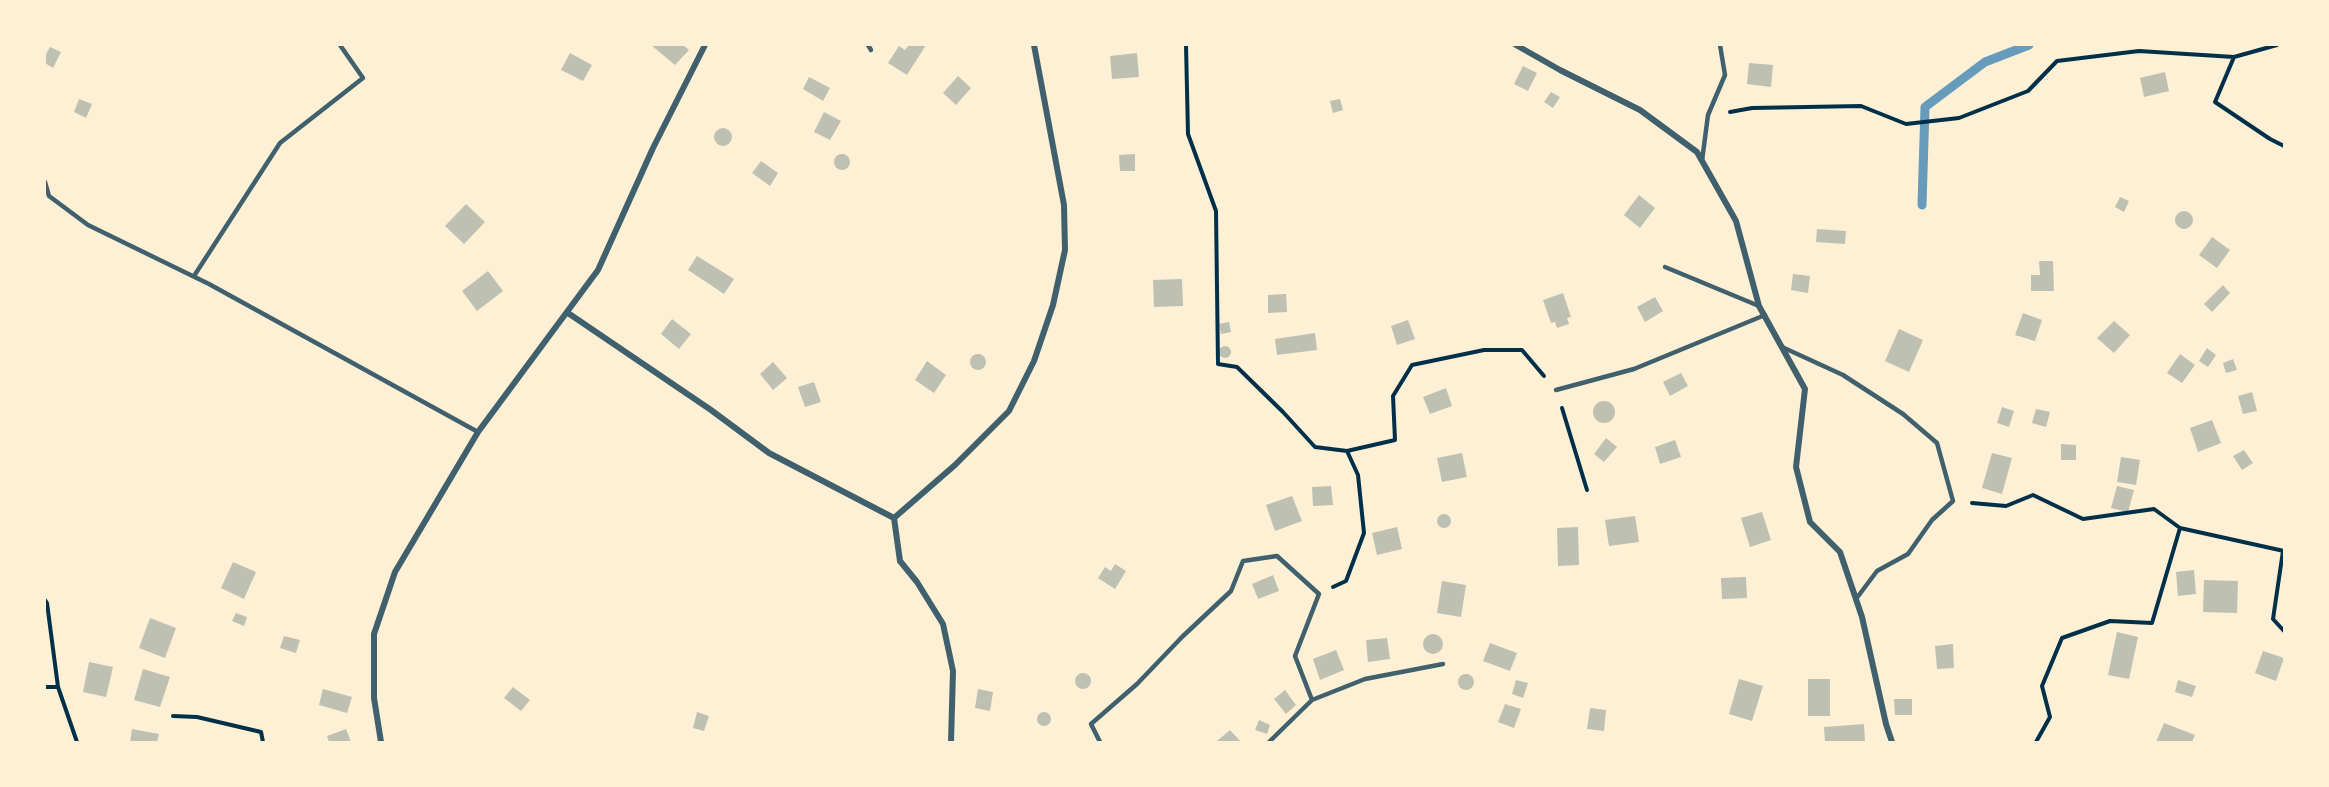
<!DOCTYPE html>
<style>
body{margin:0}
#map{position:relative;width:2329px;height:787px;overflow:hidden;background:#fdf0d5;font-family:"Sofia Sans Condensed",sans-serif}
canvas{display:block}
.frame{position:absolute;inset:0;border:46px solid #fdf0d5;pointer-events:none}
</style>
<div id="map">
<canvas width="2329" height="787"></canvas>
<div class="frame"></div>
</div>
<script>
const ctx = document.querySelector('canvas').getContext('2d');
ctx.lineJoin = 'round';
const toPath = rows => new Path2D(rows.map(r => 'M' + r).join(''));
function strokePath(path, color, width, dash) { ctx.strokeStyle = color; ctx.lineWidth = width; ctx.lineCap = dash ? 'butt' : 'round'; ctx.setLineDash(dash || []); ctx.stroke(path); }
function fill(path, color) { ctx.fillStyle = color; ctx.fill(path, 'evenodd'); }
strokePath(toPath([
 [1922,205,1925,107,1985,62,2029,45]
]), '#669bbc', 9);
fill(toPath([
 [651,45,683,45,689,50,675,65],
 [909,45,926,45,907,75,888,63,899,46,905,50],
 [50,47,61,52,53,68,45,63,45,56],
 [570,53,592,65,583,81,561,70],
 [1137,53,1139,77,1112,79,1110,56],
 [1749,63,1773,65,1771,87,1747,84],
 [1523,66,1537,73,1528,91,1514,84],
 [2165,72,2169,91,2144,97,2140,78],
 [958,76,971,88,956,105,943,93],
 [809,77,830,88,823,101,803,89],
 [1551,92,1560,97,1553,108,1544,102],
 [79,99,92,104,86,118,74,112],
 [1340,99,1343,110,1333,113,1330,101],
 [824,112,841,121,830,140,814,132],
 '714 137a9 9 0 1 1 18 0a9 9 0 1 1-18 0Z',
 [1135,154,1135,171,1120,171,1119,155],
 '834 162a8 8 0 1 1 16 0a8 8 0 1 1-16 0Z',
 [761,161,778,173,770,186,752,173],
 [1639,195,1655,208,1640,228,1624,215],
 [2120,197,2129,201,2124,212,2115,207],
 [466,204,485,222,464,244,445,226],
 '2175 220a9 9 0 1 1 18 0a9 9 0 1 1-18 0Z',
 [1817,229,1846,231,1845,244,1816,242],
 [2212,237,2230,250,2217,268,2199,255],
 [697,256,734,279,724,294,688,270],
 [2039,261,2053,261,2054,291,2031,291,2031,275,2040,275],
 [488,271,503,291,477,311,462,291],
 [1793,274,1810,276,1808,293,1791,290],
 [1182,279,1183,306,1154,307,1153,280],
 [2223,285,2230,293,2212,312,2204,304],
 [1563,293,1571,317,1567,318,1569,324,1557,328,1555,322,1551,323,1543,300],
 [1286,294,1287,312,1268,313,1268,295],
 [1655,297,1663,311,1645,322,1637,307],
 [2023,313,2042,320,2035,341,2015,335],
 [672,319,691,334,679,349,661,334],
 [1408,320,1415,339,1397,345,1391,326],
 [2114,321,2130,335,2114,353,2097,338],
 [1229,322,1231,332,1221,334,1219,324],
 [1899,329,1923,340,1909,372,1885,361],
 [1315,333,1317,350,1277,355,1275,339],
 '1219 352a6 6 0 1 1 12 0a6 6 0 1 1-12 0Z',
 [2207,348,2216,355,2208,367,2199,361],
 [2180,354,2195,365,2182,383,2167,373],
 '970 362a8 8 0 1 1 16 0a8 8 0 1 1-16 0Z',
 [2233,359,2237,370,2226,373,2223,363],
 [927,361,946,375,934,393,915,380],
 [773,362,787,378,773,390,760,374],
 [1681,373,1688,386,1670,396,1663,382],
 [814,382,821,402,805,407,798,387],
 [1446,388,1452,406,1430,414,1423,397],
 [2252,392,2257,411,2243,414,2238,396],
 '1593 412a11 11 0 1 1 22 0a11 11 0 1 1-22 0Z',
 [2002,407,2014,411,2009,427,1997,423],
 [2036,409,2050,412,2046,427,2032,423],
 [2212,420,2221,443,2198,452,2190,428],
 [1606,438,1617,447,1604,462,1594,454],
 [1675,440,1681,457,1660,464,1655,447],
 [2061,444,2076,445,2076,460,2061,460],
 [2244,450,2253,463,2242,470,2233,456],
 [1462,453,1467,477,1442,482,1437,458],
 [1992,453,2012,458,2002,494,1982,488],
 [2121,457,2140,460,2136,485,2117,482],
 [1331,486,1333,505,1313,506,1312,487],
 [2117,486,2134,490,2128,512,2111,508],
 [1292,496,1302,521,1275,531,1266,505],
 [1762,512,1771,540,1750,547,1741,518],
 '1437 521a7 7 0 1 1 14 0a7 7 0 1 1-14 0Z',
 [1635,516,1639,542,1609,546,1605,520],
 [1397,527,1402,549,1377,555,1372,533],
 [1578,527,1579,565,1558,566,1557,528],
 [233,562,256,572,244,599,221,588],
 [1115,564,1126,571,1115,589,1098,578,1105,567,1111,571],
 [2194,570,2196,594,2178,596,2176,572],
 [1273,575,1279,591,1258,599,1252,584],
 [1746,577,1747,598,1722,599,1721,578],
 [2204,580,2238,581,2237,613,2203,612],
 [1442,581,1466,585,1461,617,1437,613],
 [236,613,247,617,244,626,232,621],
 [150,618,176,628,165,658,139,648],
 [2117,632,2138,637,2129,679,2108,675],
 '1423 644a10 10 0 1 1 20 0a10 10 0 1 1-20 0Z',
 [284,636,300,640,296,653,280,648],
 [1387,638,1390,659,1368,662,1366,640],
 [1490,643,1517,653,1510,671,1483,661],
 [1953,644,1954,668,1937,669,1935,646],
 [1336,650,1344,670,1320,680,1313,659],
 [2263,651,2284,658,2276,681,2255,673],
 [89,662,113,667,106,697,83,692],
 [143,669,170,677,160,707,134,700],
 '1075 681a8 8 0 1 1 16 0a8 8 0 1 1-16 0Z',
 '1458 682a8 8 0 1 1 16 0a8 8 0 1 1-16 0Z',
 [1739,679,1763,686,1752,721,1729,714],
 [1808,679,1830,679,1830,716,1808,716],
 [1516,680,1528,683,1523,698,1512,694],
 [2178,680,2196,686,2192,697,2175,692],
 [513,687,530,700,521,711,504,698],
 [323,689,352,697,347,713,319,705],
 [978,689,993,692,990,711,975,708],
 [1285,690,1296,705,1286,714,1274,699],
 [1894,699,1912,699,1912,715,1895,715],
 [1505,704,1521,709,1514,728,1498,722],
 [1590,708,1606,710,1604,731,1587,729],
 [697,712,709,716,704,731,693,728],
 '1037 719a7 7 0 1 1 14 0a7 7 0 1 1-14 0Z',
 [1259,720,1270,725,1267,734,1255,730],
 [2164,723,2195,735,2192,742,2156,742],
 [1864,724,1865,742,1825,742,1824,727],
 [132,729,159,734,157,742,130,742],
 [346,729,351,742,329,742,327,736],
 [1230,730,1241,742,1218,742,1217,741]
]), '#bec0b2');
strokePath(toPath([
 [1186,45,1188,134,1216,211,1218,364,1237,367,1283,412,1315,447,1347,451,1358,475,1364,533,1346,581,1333,587],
 [2234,57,2215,102,2270,139,2284,146],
 [1730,112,1752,108,1861,106,1906,124,1959,118,2028,91,2057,61,2139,51,2234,57,2277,45],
 [1562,408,1587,490],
 [1347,451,1395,440,1393,396,1412,365,1484,350,1522,350,1544,376],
 [1972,503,2006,506,2033,495,2083,519,2154,509,2180,528,2284,551],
 [2283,551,2273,619,2284,631],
 [45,600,47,603,58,687],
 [45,687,58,687,77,742],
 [173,716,197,717,261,732,263,742],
 [2036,742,2050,717,2042,686,2062,638,2110,621,2152,623,2180,528]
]), '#003049', 4);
strokePath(toPath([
 [868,45,871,50],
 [1702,161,1708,115,1725,75,1720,45],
 [45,182,49,196,88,225,209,284,478,432],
 [1665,267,1759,306],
 [194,276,280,143,363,78,340,45],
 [1782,347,1843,375,1903,414,1937,443,1953,501,1932,520,1908,554,1877,571,1856,599],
 [1556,390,1634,369,1765,315],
 [1100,742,1091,724,1137,684,1182,637,1231,591,1243,561,1277,556,1319,594,1295,656,1312,700],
 [1269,742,1312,700,1365,679,1443,664]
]), '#3f606c', 4.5);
strokePath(toPath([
 [1516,45,1560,70,1640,110,1697,152,1736,221,1759,306,1805,389,1796,467,1810,522,1840,552,1862,617,1886,724,1892,742],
 [568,313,711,410,769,453,894,518,900,561,917,582,943,624,953,671,951,742],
 [894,518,955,465,1009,411,1034,361,1053,305,1065,250,1064,205,1034,45],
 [381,742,374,698,374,634,395,572,478,432,598,270,653,148,705,45]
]), '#3f606c', 6);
</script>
